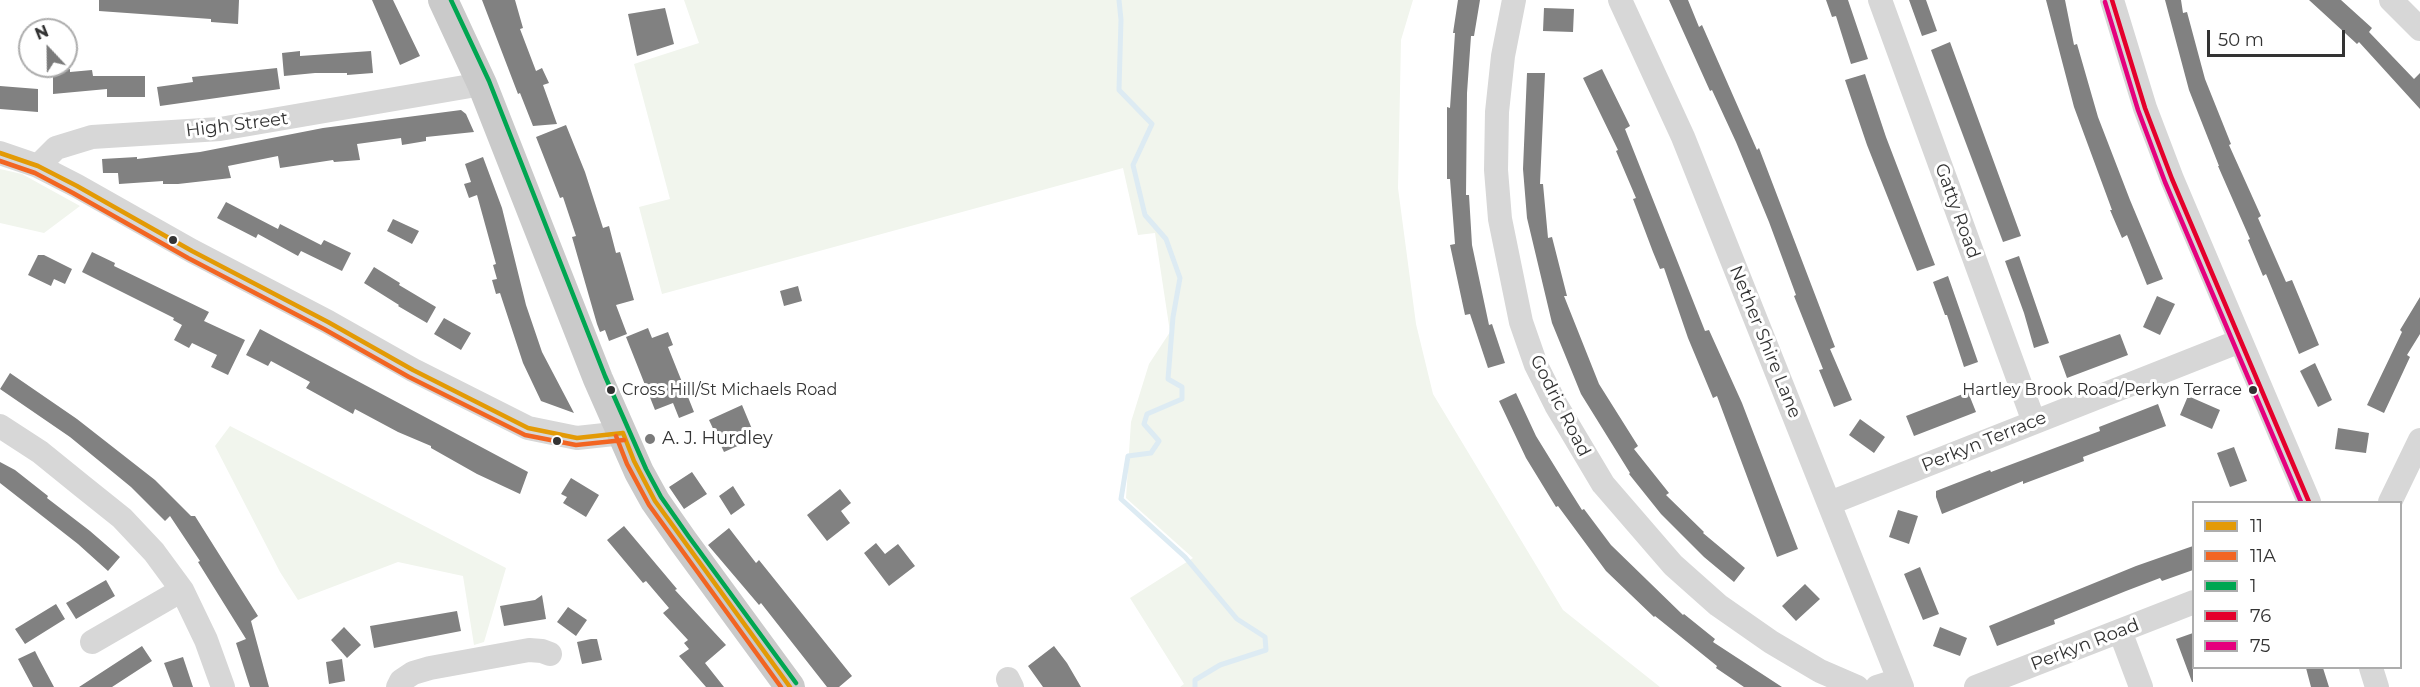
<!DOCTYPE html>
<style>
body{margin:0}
#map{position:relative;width:2420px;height:687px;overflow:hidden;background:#fff;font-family:Montserrat,sans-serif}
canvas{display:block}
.legend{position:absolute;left:2192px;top:501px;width:210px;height:168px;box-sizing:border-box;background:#fff;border:2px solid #adadad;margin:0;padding:8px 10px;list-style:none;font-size:18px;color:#333}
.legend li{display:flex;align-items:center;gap:12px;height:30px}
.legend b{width:30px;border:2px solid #adadad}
.north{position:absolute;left:18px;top:18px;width:60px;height:60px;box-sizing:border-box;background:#fff;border:2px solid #adadad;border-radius:50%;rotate:338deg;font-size:16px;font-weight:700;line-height:24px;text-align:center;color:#333}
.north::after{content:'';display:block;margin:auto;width:21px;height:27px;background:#7a7a7a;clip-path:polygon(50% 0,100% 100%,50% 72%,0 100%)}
.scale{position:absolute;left:2207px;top:30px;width:138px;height:27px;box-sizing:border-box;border:3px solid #333;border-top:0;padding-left:8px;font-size:18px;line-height:21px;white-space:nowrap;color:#333;-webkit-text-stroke:4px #fff;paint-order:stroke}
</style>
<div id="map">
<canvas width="2420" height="687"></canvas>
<ul class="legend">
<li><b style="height:8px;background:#e39a05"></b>11</li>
<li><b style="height:8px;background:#f26522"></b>11A</li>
<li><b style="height:8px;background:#00a651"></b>1</li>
<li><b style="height:8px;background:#e4002b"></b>76</li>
<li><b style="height:8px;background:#e5007d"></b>75</li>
</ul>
<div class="north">N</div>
<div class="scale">50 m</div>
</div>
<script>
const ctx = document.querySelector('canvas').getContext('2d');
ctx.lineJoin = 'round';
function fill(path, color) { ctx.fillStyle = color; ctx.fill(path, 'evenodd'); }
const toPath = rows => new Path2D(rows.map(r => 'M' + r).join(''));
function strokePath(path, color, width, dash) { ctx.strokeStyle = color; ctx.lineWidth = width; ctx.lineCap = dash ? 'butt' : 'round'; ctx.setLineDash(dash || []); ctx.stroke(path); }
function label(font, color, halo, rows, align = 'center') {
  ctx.font = font + ' Montserrat,sans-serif'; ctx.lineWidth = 6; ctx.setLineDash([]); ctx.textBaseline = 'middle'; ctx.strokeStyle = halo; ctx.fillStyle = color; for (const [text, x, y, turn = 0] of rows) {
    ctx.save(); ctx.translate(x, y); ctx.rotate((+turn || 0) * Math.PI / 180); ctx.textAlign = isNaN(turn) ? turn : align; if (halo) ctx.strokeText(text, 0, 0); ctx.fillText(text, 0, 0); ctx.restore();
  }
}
fill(toPath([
 [684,0,1413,0,1401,40,1398,188,1416,324,1433,394,1563,610,1660,687,1180,687,1184,684,1130,598,1193,558,1126,498,1131,422,1149,364,1170,332,1155,233,1138,235,1123,168,662,294,639,207,670,199,634,64,699,43],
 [0,169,22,174,80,206,44,233,0,223],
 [230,426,506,568,484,642,474,645,463,576,398,562,298,600,280,572,215,446]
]), '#f1f5ed');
strokePath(toPath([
 [1119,0,1121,20,1119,90,1152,124,1133,165,1145,215,1166,239,1180,278,1173,317,1168,379,1182,387,1182,399,1147,414,1144,424,1159,441,1151,453,1128,456,1121,499,1185,557,1237,619,1265,637,1266,650,1220,665,1195,680,1195,687]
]), '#ddebf3', 5);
fill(toPath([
 [99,0,239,0,238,24,211,22,211,19,99,11],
 [372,0,393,0,420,56,400,65],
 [482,0,515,0,523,28,520,29,536,71,542,68,549,83,543,85,557,124,533,126,520,93,518,94],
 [1458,0,1480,0,1474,36,1471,36,1467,93,1466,195,1469,195,1472,245,1489,325,1492,324,1505,363,1488,368,1470,314,1465,315,1450,245,1455,244,1450,179,1447,179,1447,107,1450,108,1455,33,1453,33],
 [1669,0,1688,0,1699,27,1702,25,1757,150,1759,148,1835,347,1830,349,1852,400,1834,407,1819,370,1823,369,1794,296,1796,295,1769,222,1736,142,1712,90,1710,91],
 [1826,0,1848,0,1868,59,1851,64,1836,16,1832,17],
 [1909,0,1926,0,1937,31,1922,36],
 [2046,0,2065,0,2074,45,2077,44,2098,117,2130,200,2163,279,2147,285,2127,235,2122,238,2110,210,2112,210,2074,107],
 [2165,0,2181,0,2183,13,2187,12,2205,79,2231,144,2229,145,2261,216,2258,218,2286,282,2292,280,2319,345,2299,354,2266,274,2263,276,2248,240,2250,239,2218,166,2219,166,2189,90],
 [2309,0,2341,0,2372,28,2369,32,2414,79,2420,73,2420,109,2359,42,2357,44],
 [665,8,674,44,637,56,628,14],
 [1544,8,1574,9,1573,32,1543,31],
 [1950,42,2021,236,2003,242,1931,50],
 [300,51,300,56,371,51,373,73,347,75,347,73,315,73,284,76,282,53],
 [277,68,280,89,160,106,157,87,193,82,192,77],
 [53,69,70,69,70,72,92,70,93,76,145,76,145,97,107,97,107,89,53,94],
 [1602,69,1630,126,1625,129,1705,331,1709,330,1742,403,1798,549,1777,557,1717,396,1713,398,1688,338,1664,268,1660,269,1653,252,1633,199,1636,198,1616,151,1618,150,1583,78],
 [1527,73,1545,73,1540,184,1543,184,1548,238,1552,237,1567,296,1564,296,1599,384,1638,446,1634,449,1669,493,1666,495,1704,532,1703,533,1745,568,1734,582,1704,557,1661,514,1629,474,1630,473,1581,394,1552,323,1527,218,1523,169],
 [1865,74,1886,137,1935,265,1917,271,1867,145,1845,80],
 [0,86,38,89,38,112,0,109],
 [461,110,466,114,474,132,426,137,426,141,402,145,401,138,357,144,360,160,334,162,333,160,280,168,278,156,228,166,231,178,178,184,163,184,163,181,119,184,118,173,103,173,102,159,137,157,137,159,200,152,323,128],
 [566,125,585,172,603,228,609,226,616,253,620,252,634,300,616,305,627,334,609,341,605,330,600,332,597,324,572,237,576,236,563,197,560,198,536,137],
 [483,157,502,208,526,305,542,352,574,413,541,401,523,363,500,293,496,294,492,280,497,279,493,265,496,264,477,195,469,198,464,184,471,182,465,164],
 [226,202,278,229,280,224,321,245,324,240,351,253,342,271,301,251,298,256,258,234,256,238,217,218],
 [393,219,419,231,412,244,387,231],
 [92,252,115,263,114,266,209,312,204,321,245,340,228,375,211,367,217,355,192,343,189,348,174,340,182,325,173,320,174,318,82,272],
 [38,255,44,255,72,269,65,284,54,279,51,286,28,275],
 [2019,256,2049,343,2034,348,2024,313,2005,261],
 [374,267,400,283,399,285,436,307,427,323,398,306,399,305,364,283],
 [1948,276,1978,362,1964,367,1947,315,1945,315,1933,282],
 [798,286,802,301,784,306,780,291],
 [2157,296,2175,304,2160,335,2143,327],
 [2420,297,2420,334,2407,355,2410,357,2384,413,2367,405,2402,332,2400,330],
 [444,318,471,333,461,350,434,334],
 [648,328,652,338,668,332,673,345,668,347,694,412,679,418,673,403,655,410,626,337],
 [260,329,528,472,520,494,477,474,431,448,431,446,398,432,355,409,353,414,306,388,310,382,271,361,268,366,246,355],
 [2120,334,2128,355,2067,378,2059,356],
 [2315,363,2332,400,2318,407,2300,371],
 [10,373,77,419,155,480,191,516,195,516,258,616,251,621,269,687,250,687,236,643,246,639,198,562,200,561,170,516,165,521,131,487,70,437,0,389],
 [1968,392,1976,412,1914,436,1906,416],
 [1516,393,1536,436,1565,483,1582,510,1584,509,1611,545,1683,615,1684,614,1715,639,1713,642,1782,687,1744,687,1716,668,1717,666,1655,616,1654,617,1606,571,1558,506,1556,507,1526,458,1499,401],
 [2188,396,2220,410,2212,429,2180,415],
 [2158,404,2166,426,2083,457,2084,461,2023,484,2023,481,1942,514,1936,497,1936,491,1990,470,1991,472,2100,431,2099,427],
 [742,405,752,429,738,435,742,444,724,452,709,420],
 [1860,419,1885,437,1874,453,1849,435],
 [2338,428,2369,433,2366,453,2335,449],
 [2234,447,2247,481,2230,487,2217,453],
 [0,462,15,470,48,496,47,498,90,531,120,557,108,571,78,544,0,483],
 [692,472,707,494,684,509,669,487],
 [571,478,599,495,586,517,563,503,567,497,561,494],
 [733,486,745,505,731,515,719,496],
 [840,489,851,503,841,511,850,523,827,541,807,515],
 [1898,510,1918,516,1909,544,1889,537],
 [624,526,677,589,675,590,726,645,705,663,724,687,706,687,679,656,689,649,684,643,688,640,663,613,669,608,646,581,643,583,607,540],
 [729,528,756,563,759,560,852,676,839,687,827,687,761,603,759,605,708,545],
 [876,543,885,554,898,544,915,566,889,586,864,553],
 [2193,546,2193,570,2162,581,2160,578,2126,591,2054,620,2055,624,1997,646,1989,626,2136,566],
 [1920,567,1939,614,1923,620,1904,574],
 [106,580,115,596,76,619,66,603],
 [1805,584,1820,599,1796,621,1782,606],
 [542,595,546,619,504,626,500,606,535,600],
 [56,604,65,619,25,644,15,629],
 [568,607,587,620,576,636,557,622],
 [457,611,461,631,374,648,370,626],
 [344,627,361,645,347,658,331,640],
 [1940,627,1967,638,1960,656,1933,646],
 [2193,633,2193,682,2192,682,2176,639],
 [591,639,597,639,602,660,582,664,577,642],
 [142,646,152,661,112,687,79,687],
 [1054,646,1067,663,1081,687,1043,687,1028,666],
 [35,651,39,659,54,687,33,687,18,659],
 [183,657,193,687,173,687,164,663],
 [342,659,345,681,329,684,326,662],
 [2306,668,2323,668,2329,687,2311,687]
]), '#818181');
strokePath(toPath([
 [1514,0,1503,56,1497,112,1496,170,1500,219,1521,322,1536,365,1556,405,1603,484,1673,565,1718,605,1771,642,1820,671,1857,687],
 [1620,0,1683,137,1902,687],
 [1880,0,2034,422],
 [2112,0,2145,108,2172,179,2309,502],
 [2391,0,2420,29],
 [0,153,38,166,77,186,192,251,328,322,413,370,528,428,577,438,623,433],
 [38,166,56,148,92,137,220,129,482,84],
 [0,426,40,452,82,486,122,518,154,552,182,590,206,640,223,687],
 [2390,502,2420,440],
 [1830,503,2240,341],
 [2120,631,2141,687],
 [92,642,182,590],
 [2371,668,2377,687],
 [1008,679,1012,687],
 [398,687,401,681,413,673,430,668,529,650,542,651,550,654],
 [1877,687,1899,680],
 [1976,687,2194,602]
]), '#d7d7d7', 24);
strokePath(toPath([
 [443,0,482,84,598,379,639,472,655,501,683,541,790,687]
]), '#cacaca', 30);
strokePath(toPath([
 [0,153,38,166,77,186,192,251,328,322,413,370,528,428,577,438,623,433],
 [623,433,634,461,655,501,790,687]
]), '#e39a05', 4.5);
strokePath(toPath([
 [0,161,35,173,73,193,188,258,324,329,409,377,525,435,576,445,624,440],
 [616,436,627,464,649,505,781,687]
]), '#f26522', 4.5);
strokePath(toPath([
 [451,0,489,81,605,376,646,469,661,497,689,537,796,683]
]), '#00a651', 4.5);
strokePath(toPath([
 [2112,0,2145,108,2172,179,2309,502]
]), '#e4002b', 4.5);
strokePath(toPath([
 [2105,2,2138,110,2165,182,2301,502]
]), '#e5007d', 4.5);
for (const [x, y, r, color] of [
 [173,240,5,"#333"],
 [611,390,5,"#333"],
 [2253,390,5,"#333"],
 [650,439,6,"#7a7a7a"],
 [557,441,5,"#333"]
]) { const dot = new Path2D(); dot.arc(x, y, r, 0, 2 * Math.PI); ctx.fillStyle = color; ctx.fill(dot); strokePath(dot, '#fff', 2); }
label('16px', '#333', '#fff', [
 ["Cross Hill/St Michaels Road",622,390],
 ["Hartley Brook Road/Perkyn Terrace",2242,390,"right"]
], 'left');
label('18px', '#333', '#fff', [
 ["High Street",237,125,-7],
 ["Gatty Road",1957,211,70],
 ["Nether Shire Lane",1765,342,68],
 ["Godric Road",1560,406,63],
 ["Perkyn Terrace",1984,442,-22],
 ["Perkyn Road",2085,645,-21]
]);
label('18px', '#333', '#fff', [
 ["A. J. Hurdley",662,439]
], 'left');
</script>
